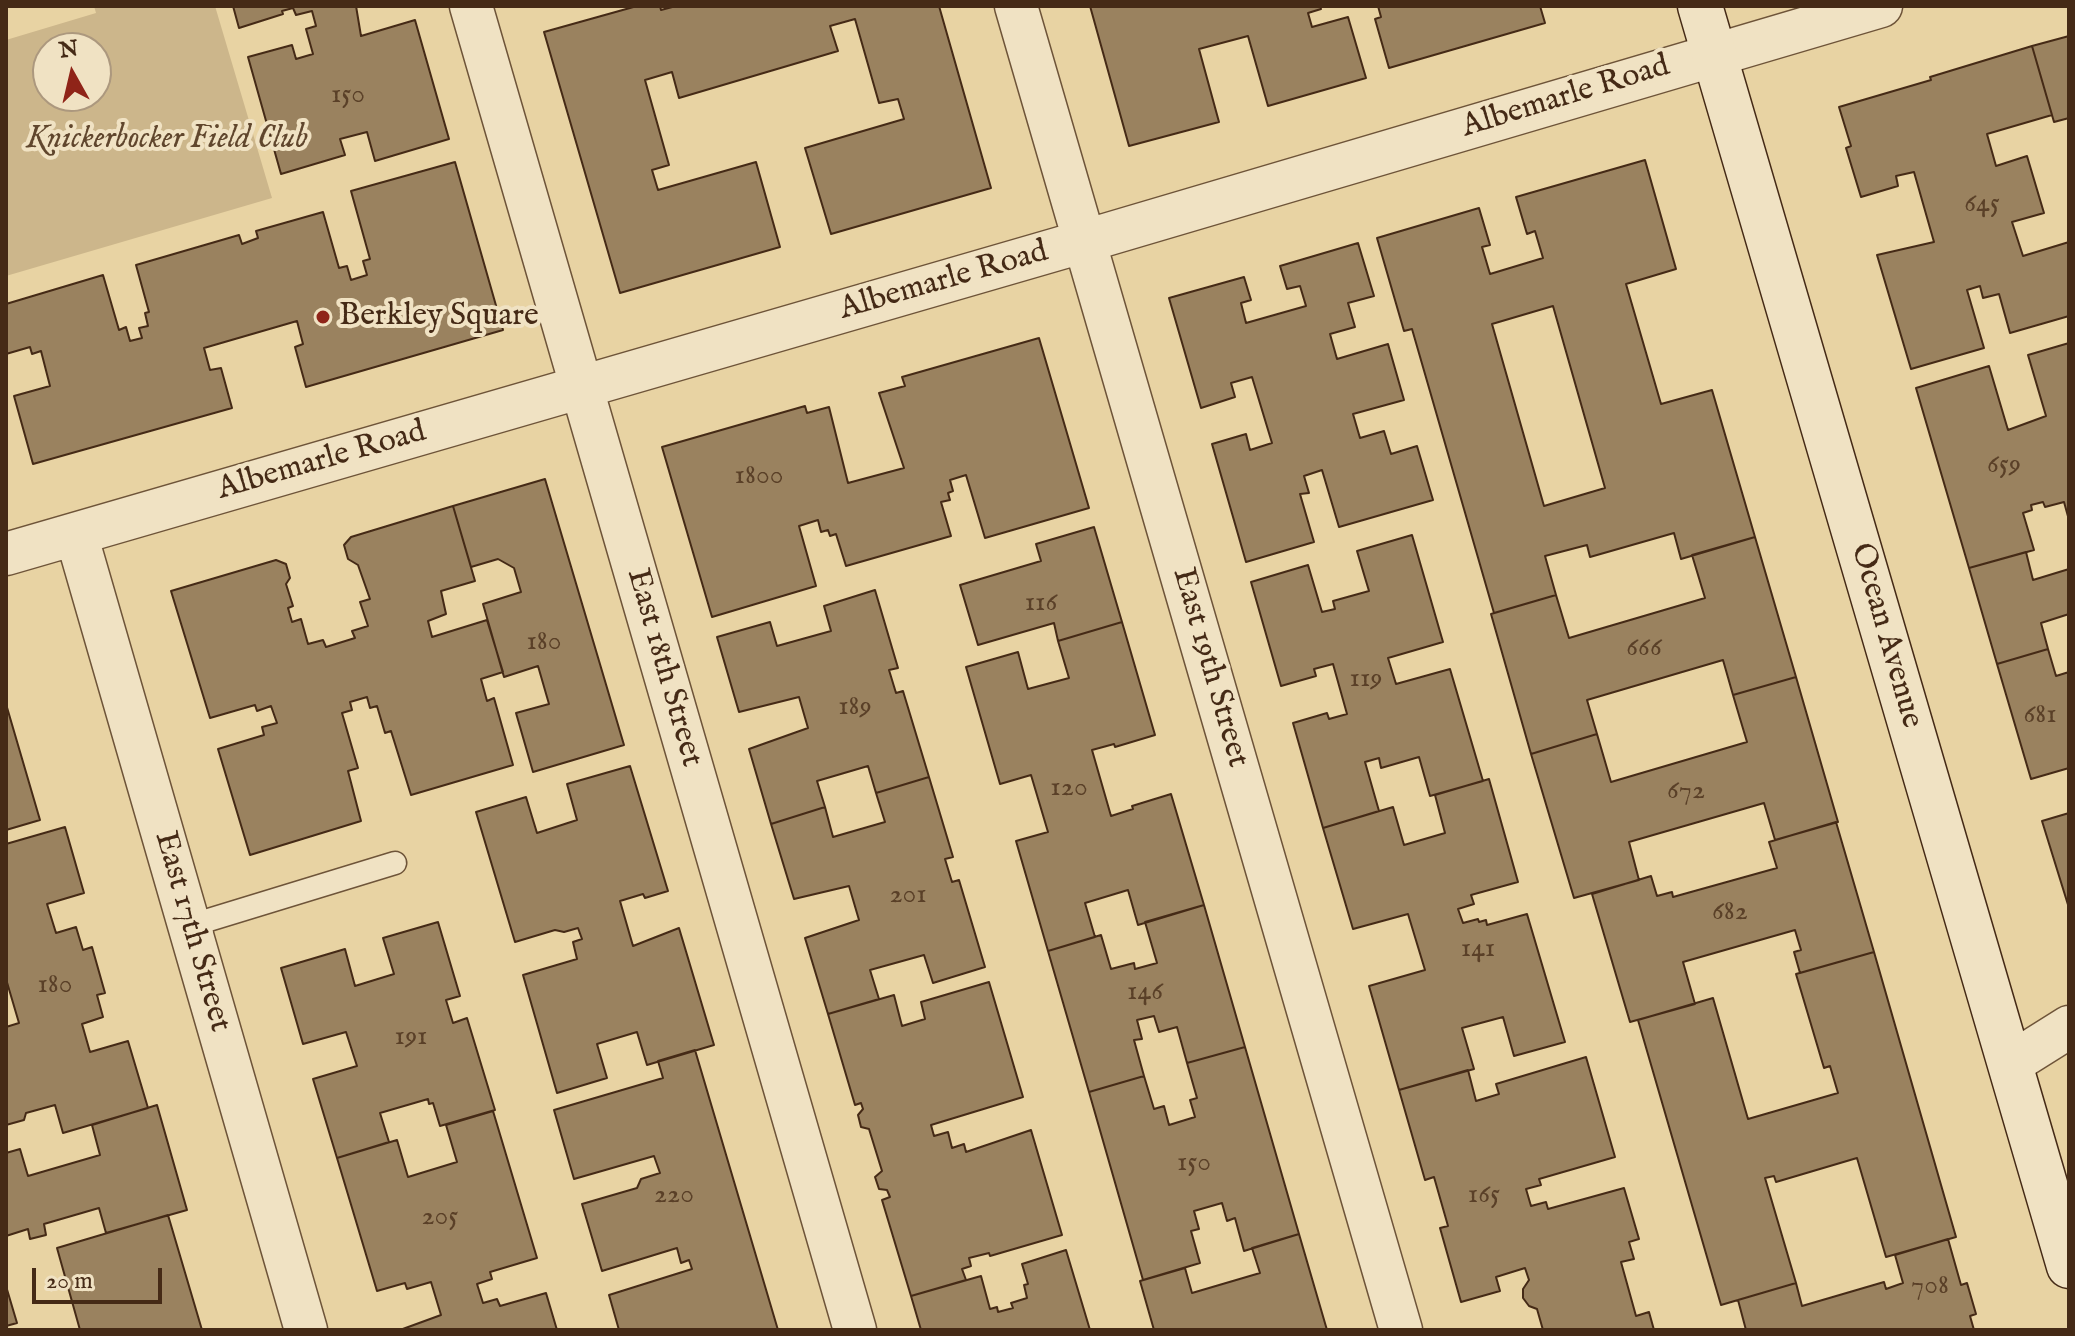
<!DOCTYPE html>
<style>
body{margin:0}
#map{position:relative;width:2075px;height:1336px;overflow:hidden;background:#e8d3a3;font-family:"IM FELL English",serif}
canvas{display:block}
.frame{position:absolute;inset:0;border:8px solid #452a16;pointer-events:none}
.north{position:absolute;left:32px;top:32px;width:80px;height:80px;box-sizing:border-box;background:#f0e2c3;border:2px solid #ac987e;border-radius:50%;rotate:352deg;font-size:22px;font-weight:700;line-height:32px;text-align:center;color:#452a16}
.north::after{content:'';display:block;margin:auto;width:28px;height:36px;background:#8f2418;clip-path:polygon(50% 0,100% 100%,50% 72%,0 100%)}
.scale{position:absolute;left:32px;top:1268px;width:130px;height:36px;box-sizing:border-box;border:4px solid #452a16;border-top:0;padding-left:10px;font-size:24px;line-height:28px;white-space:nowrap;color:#452a16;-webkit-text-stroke:6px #f0e2c3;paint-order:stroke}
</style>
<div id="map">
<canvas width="2075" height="1336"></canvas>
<div class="frame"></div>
<div class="north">N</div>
<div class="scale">20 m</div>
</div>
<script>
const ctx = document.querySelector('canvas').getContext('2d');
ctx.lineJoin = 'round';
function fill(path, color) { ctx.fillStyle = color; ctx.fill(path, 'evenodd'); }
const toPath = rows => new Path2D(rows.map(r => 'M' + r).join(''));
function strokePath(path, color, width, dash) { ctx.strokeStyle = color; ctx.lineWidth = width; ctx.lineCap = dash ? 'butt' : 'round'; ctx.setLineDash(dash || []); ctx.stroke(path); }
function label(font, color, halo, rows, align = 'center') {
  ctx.font = font + ' "IM FELL English",serif'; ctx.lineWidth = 8; ctx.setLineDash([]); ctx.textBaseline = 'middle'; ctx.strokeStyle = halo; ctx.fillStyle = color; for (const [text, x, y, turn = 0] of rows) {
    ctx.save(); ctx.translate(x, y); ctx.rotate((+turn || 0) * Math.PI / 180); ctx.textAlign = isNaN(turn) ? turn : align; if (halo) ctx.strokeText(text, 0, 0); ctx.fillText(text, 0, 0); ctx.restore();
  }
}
fill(toPath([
 [94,6,215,6,272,198,6,276,6,40,96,13],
 [48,48,96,48,96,96,48,96]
]), '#ccb68b');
const building = toPath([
 [233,6,356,6,361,36,415,20,449,139,375,161,367,132,340,139,345,155,281,174,248,57,292,45,296,59,313,54,306,29,316,26,312,11,296,15,293,8,282,11,283,14,239,28,233,6],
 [637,6,660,6,661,10,676,6,939,6,991,188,831,234,805,148,904,119,898,99,879,103,855,19,830,26,838,51,679,98,672,72,645,80,669,165,652,170,658,190,756,162,780,247,620,293,544,32,637,6],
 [1090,6,1320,6,1321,9,1308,13,1312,27,1348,17,1366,78,1268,106,1248,36,1199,49,1219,122,1129,146,1090,6],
 [1378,6,1540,6,1545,23,1389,68,1375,19,1381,17,1378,6],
 [2069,36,2069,118,2054,122,2032,46,2069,36],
 [2032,46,2052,115,1987,134,1996,166,2027,156,2044,213,2012,222,2023,256,2069,242,2069,316,2010,333,1999,294,1983,298,1980,286,1967,290,1984,348,1911,369,1877,255,1934,242,1914,172,1896,176,1898,186,1861,197,1846,148,1851,146,1839,107,1931,80,1930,77,2032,46],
 [1645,160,1676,269,1626,284,1661,404,1712,390,1755,537,1681,559,1674,533,1590,557,1587,545,1545,556,1556,595,1494,613,1412,329,1404,331,1377,238,1479,208,1490,245,1482,247,1490,274,1543,258,1535,231,1527,234,1516,197,1645,160],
 [1553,306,1605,488,1544,506,1492,324,1553,306],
 [455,162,503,330,306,387,295,347,303,344,297,321,204,348,210,370,221,368,232,408,33,464,14,396,50,386,41,351,32,354,30,347,6,354,6,304,103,275,119,330,126,327,130,341,142,338,139,328,148,326,145,313,149,312,136,265,239,235,242,244,258,238,256,231,323,212,339,268,347,266,351,280,367,275,363,261,370,259,351,191,455,162],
 [1358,243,1374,296,1348,303,1355,327,1330,334,1337,359,1388,344,1404,400,1353,414,1360,438,1384,431,1391,454,1417,446,1433,500,1339,527,1322,470,1304,476,1309,493,1300,494,1314,542,1246,562,1212,444,1246,434,1250,450,1272,443,1252,377,1231,383,1235,397,1201,408,1169,298,1244,277,1251,300,1241,303,1246,323,1306,306,1300,286,1287,289,1280,266,1358,243],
 [1039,338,1089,508,985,538,966,475,950,480,953,491,948,493,950,500,941,502,951,536,846,566,836,534,830,536,828,530,821,532,818,520,799,526,816,586,712,617,662,447,805,406,807,413,829,407,848,483,904,468,879,393,905,386,902,377,1039,338],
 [2069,343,2069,520,2064,502,2045,507,2043,502,2031,505,2032,510,2023,513,2034,550,1969,568,1916,388,1989,366,2008,430,2046,416,2028,355,2069,343],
 [545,479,624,745,533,772,516,713,549,704,538,666,504,677,483,604,521,592,514,568,498,559,471,567,453,506,545,479],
 [453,506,475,581,441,591,446,614,428,621,432,637,487,620,503,672,481,679,487,701,494,698,513,765,411,795,391,731,385,733,377,706,370,708,367,697,350,702,352,710,342,713,358,768,348,771,361,821,250,855,218,749,264,735,262,727,277,723,271,706,257,711,255,705,210,718,171,591,276,560,286,564,290,578,286,584,293,606,288,608,292,622,301,619,308,644,323,640,326,647,355,638,352,631,368,626,360,602,370,599,358,565,348,559,344,545,351,537,453,506],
 [1094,527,1122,622,1058,641,1054,623,978,645,960,585,1041,561,1036,544,1094,527],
 [1412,535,1443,642,1388,658,1396,684,1450,669,1483,781,1430,796,1419,757,1381,768,1379,758,1365,762,1379,811,1323,828,1293,723,1327,713,1329,719,1347,714,1333,664,1314,669,1316,676,1281,686,1251,582,1308,565,1322,612,1335,609,1333,601,1369,591,1357,551,1412,535],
 [1755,537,1796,677,1733,695,1723,660,1587,700,1597,734,1531,754,1491,614,1556,595,1569,638,1705,598,1692,555,1755,537],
 [2026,552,2033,580,2069,569,2069,614,2041,623,2048,649,1997,664,1969,568,2026,552],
 [875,590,898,668,889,670,896,693,903,691,929,777,876,793,868,766,817,781,825,807,771,824,749,749,808,728,799,697,739,712,717,637,770,622,777,646,831,631,824,606,875,590],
 [1122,622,1155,735,1115,747,1114,744,1092,750,1111,816,1133,809,1132,806,1171,794,1204,905,1138,925,1128,890,1085,903,1095,937,1048,951,1016,841,1048,832,1031,775,1000,784,966,667,1018,652,1028,689,1069,678,1058,641,1122,622],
 [2048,649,2056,676,2069,672,2069,768,2031,779,1997,664,2048,649],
 [1796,677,1838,822,1775,840,1764,803,1629,842,1639,880,1574,898,1531,754,1597,734,1611,782,1747,742,1733,695,1796,677],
 [6,704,40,820,6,830,6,704],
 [630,766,668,891,645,898,643,894,620,901,633,946,679,928,714,1045,647,1065,637,1032,597,1044,607,1078,557,1093,523,975,577,959,573,942,582,939,578,928,564,932,555,930,515,942,476,812,526,797,537,833,577,820,567,784,630,766],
 [929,777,953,857,945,859,952,882,959,880,985,967,933,983,924,955,870,970,879,999,828,1014,805,938,859,920,849,886,794,899,771,824,825,807,833,837,885,822,876,793,929,777],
 [1489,779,1518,882,1471,895,1474,904,1458,909,1463,923,1478,919,1479,922,1486,920,1487,925,1527,914,1565,1042,1514,1056,1503,1017,1462,1028,1474,1069,1399,1090,1369,986,1425,970,1408,914,1353,929,1323,828,1393,807,1404,845,1445,833,1435,795,1489,779],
 [2069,813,2069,908,2042,821,2069,813],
 [1836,822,1874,952,1800,973,1794,952,1801,950,1795,930,1683,962,1695,1004,1630,1022,1592,894,1651,876,1657,896,1672,892,1673,897,1777,868,1769,842,1836,822],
 [65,827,84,893,47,904,56,933,76,927,83,950,92,947,105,993,97,995,103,1017,82,1024,90,1052,128,1041,148,1108,63,1133,55,1105,26,1113,24,1120,6,1125,6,1027,19,1023,6,979,6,844,65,827],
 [1204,905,1245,1047,1187,1063,1177,1027,1159,1032,1154,1016,1137,1020,1142,1039,1134,1040,1144,1076,1089,1092,1048,951,1101,935,1111,969,1134,963,1135,969,1157,963,1145,922,1204,905],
 [438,922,460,996,446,1000,453,1023,467,1018,495,1110,440,1126,433,1103,429,1104,428,1099,380,1113,389,1142,337,1158,313,1079,357,1066,346,1032,303,1044,281,968,345,949,355,986,394,974,383,938,438,922],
 [1874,952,1956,1237,1886,1257,1857,1158,1776,1182,1774,1176,1765,1178,1796,1283,1721,1305,1638,1020,1713,998,1748,1119,1838,1093,1830,1066,1824,1068,1796,974,1874,952],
 [989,982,1023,1097,931,1125,934,1136,948,1132,952,1148,964,1144,966,1152,1031,1130,1062,1235,990,1256,989,1253,969,1258,971,1266,962,1269,966,1280,911,1296,882,1200,890,1197,887,1190,879,1189,875,1177,882,1171,869,1129,861,1127,858,1115,863,1109,861,1103,855,1105,828,1014,894,995,902,1026,925,1019,921,1002,989,982],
 [1245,1047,1299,1234,1244,1251,1235,1218,1227,1221,1222,1203,1194,1211,1199,1229,1191,1231,1200,1263,1143,1280,1089,1092,1144,1076,1154,1109,1164,1106,1169,1125,1195,1117,1190,1100,1197,1098,1187,1063,1245,1047],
 [695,1050,778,1330,619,1330,609,1295,692,1269,689,1260,681,1263,677,1248,602,1271,582,1204,637,1188,641,1179,660,1173,654,1156,574,1179,554,1110,663,1078,658,1061,695,1050],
 [1586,1057,1615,1157,1539,1179,1541,1185,1526,1189,1531,1206,1546,1202,1548,1209,1624,1188,1639,1239,1629,1242,1634,1259,1621,1262,1636,1316,1649,1312,1654,1330,1543,1330,1537,1309,1529,1306,1523,1298,1523,1289,1529,1280,1525,1268,1496,1277,1500,1291,1461,1302,1440,1228,1448,1226,1434,1177,1425,1180,1399,1090,1468,1070,1476,1101,1499,1094,1496,1084,1586,1057],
 [157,1105,187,1210,106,1233,99,1208,44,1224,46,1235,30,1239,28,1229,6,1236,6,1153,20,1149,28,1176,100,1155,92,1125,157,1105],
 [493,1111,537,1258,490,1272,492,1279,477,1284,483,1303,497,1299,500,1306,546,1293,557,1330,400,1330,441,1315,431,1282,407,1289,405,1283,377,1291,337,1158,397,1140,408,1177,457,1162,446,1125,493,1111],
 [168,1215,202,1330,80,1330,57,1248,168,1215],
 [1299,1234,1327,1330,1154,1330,1140,1281,1185,1268,1192,1293,1260,1273,1252,1248,1299,1234],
 [1948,1239,1961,1285,1967,1283,1976,1314,1970,1316,1974,1330,1746,1330,1738,1300,1796,1283,1802,1306,1884,1282,1886,1289,1903,1283,1895,1255,1948,1239],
 [1066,1250,1090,1330,921,1330,911,1296,981,1276,990,1309,997,1307,998,1312,1013,1308,1011,1303,1027,1298,1024,1285,1028,1284,1022,1264,1066,1250],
 [6,1286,17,1323,6,1326,6,1286]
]);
fill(building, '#9a825f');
strokePath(building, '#452a16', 2);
const lane = toPath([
 [189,926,395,863]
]);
const street = toPath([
 [471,6,855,1330],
 [1016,6,1401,1330],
 [76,534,306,1330],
 [6,554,1085,241,1881,6],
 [2010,1064,2069,1027]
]);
const secondary = toPath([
 [1700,6,2069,1266]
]);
strokePath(lane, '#6e5439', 25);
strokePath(street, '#6e5439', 45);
strokePath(secondary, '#452a16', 47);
strokePath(lane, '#f0e2c3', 22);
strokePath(street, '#f0e2c3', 42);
strokePath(secondary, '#f0e2c3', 44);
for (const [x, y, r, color] of [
 [323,317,8,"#8f2418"]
]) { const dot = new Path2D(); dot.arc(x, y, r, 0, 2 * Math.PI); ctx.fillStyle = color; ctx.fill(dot); strokePath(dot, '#f0e2c3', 3); }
label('28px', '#5a4028', null, [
 ["150",348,96],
 ["645",1982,205],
 ["659",2004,466],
 ["1800",759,477],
 ["116",1041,604],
 ["180",544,643],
 ["666",1644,649],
 ["119",1366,680],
 ["189",855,708],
 ["681",2040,716],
 ["120",1069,789],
 ["672",1686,792],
 ["201",908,896],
 ["682",1730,913],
 ["141",1478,950],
 ["180",55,986],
 ["146",1145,993],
 ["191",411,1038],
 ["150",1194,1164],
 ["220",674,1196],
 ["165",1484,1196],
 ["205",440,1218],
 ["708",1930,1287]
]);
label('32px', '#452a16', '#f0e2c3', [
 ["Albemarle Road",1566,98,-17],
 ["Albemarle Road",944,282,-16],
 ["Albemarle Road",322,462,-16],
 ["Ocean Avenue",1885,636,74],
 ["East 18th Street",663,668,74],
 ["East 19th Street",1209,668,74],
 ["East 17th Street",191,932,74]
]);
label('italic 32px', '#60462d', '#f0e2c3', [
 ["Knickerbocker Field Club",167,140]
]);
label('32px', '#452a16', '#f0e2c3', [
 ["Berkley Square",339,317]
], 'left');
</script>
